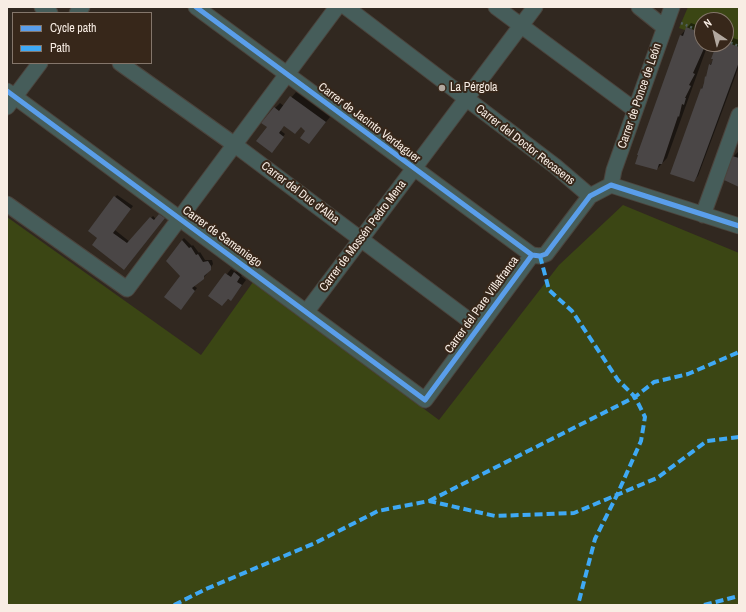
<!DOCTYPE html>
<meta charset="utf-8">
<style>
body{margin:0}
#map{position:relative;width:746px;height:612px;overflow:hidden;background:#312820;font-family:"Archivo Narrow",sans-serif}
canvas{display:block}
.frame{position:absolute;inset:0;border:8px solid #f8ede4;pointer-events:none}
.legend{position:absolute;left:12px;top:12px;width:140px;height:52px;box-sizing:border-box;background:#37271a;border:1px solid #84766b;margin:0;padding:5px 7px;list-style:none;font-size:12px;color:#f8ede4}
.legend li{display:flex;align-items:center;gap:8px;height:20px}
.legend b{width:20px;border:1px solid #84766b}
.north{position:absolute;left:694px;top:12px;width:40px;height:40px;box-sizing:border-box;background:#37271a;border:1px solid #84766b;border-radius:50%;rotate:325deg;font-size:11px;font-weight:700;line-height:16px;text-align:center;color:#f8ede4}
.north::after{content:'';display:block;margin:auto;width:14px;height:18px;background:#b2a89f;clip-path:polygon(50% 0,100% 100%,50% 72%,0 100%)}
</style>
<div id="map">
<canvas width="746" height="612"></canvas>
<div class="frame"></div>
<ul class="legend">
<li><b style="height:5px;background:#5a9eea"></b>Cycle path</li>
<li><b style="height:5px;background:#3fa9f5"></b>Path</li>
</ul>
<div class="north">N</div>
</div>
<script>
const ctx = document.querySelector('canvas').getContext('2d');
ctx.lineJoin = 'round';
function fill(path, color) { ctx.fillStyle = color; ctx.fill(path, 'evenodd'); }
const toPath = rows => new Path2D(rows.map(r => 'M' + r).join(''));
function strokePath(path, color, width, dash) { ctx.strokeStyle = color; ctx.lineWidth = width; ctx.lineCap = dash ? 'butt' : 'round'; ctx.setLineDash(dash || []); ctx.stroke(path); }
function label(font, color, halo, rows, align = 'center') {
  ctx.font = font + ' "Archivo Narrow",sans-serif'; ctx.lineWidth = 4; ctx.setLineDash([]); ctx.textBaseline = 'middle'; ctx.strokeStyle = halo; ctx.fillStyle = color; for (const [text, x, y, turn = 0] of rows) {
    ctx.save(); ctx.translate(x, y); ctx.rotate((+turn || 0) * Math.PI / 180); ctx.textAlign = isNaN(turn) ? turn : align; if (halo) ctx.strokeText(text, 0, 0); ctx.fillText(text, 0, 0); ctx.restore();
  }
}
fill(toPath([
 [688,7,739,7,739,50,726,44,726,20,702,20,702,36,679,28],
 [623,205,739,253,739,605,7,605,7,217,201,355,253,282,439,420,559,265]
]), '#3b4614');
fill(toPath([
 [691,23,702,27,702,44,708,44,667,158,657,169,681,35],
 [727,36,739,40,739,66,698,176,693,181,701,89,705,83,710,65,714,59,717,47,719,44,726,44],
 [296,92,330,117,309,143,307,131,301,126,284,125,280,130,285,134,274,149,269,127,275,108,280,103,284,106],
 [738,152,739,152,739,186,733,157],
 [117,195,133,206,115,230,130,242,153,216,156,219,162,212,166,215,127,266,89,230],
 [184,238,192,246,193,245,199,253,200,252,205,260,212,260,213,264,206,275,194,286,197,288,183,307,181,276,182,240],
 [240,268,245,272,241,276,246,280,231,300,210,296,231,269,236,272]
]), '#0007');
fill(toPath([
 [686,27,702,33,702,44,706,44,693,73,695,74,689,85,691,86,685,98,686,98,684,105,682,104,679,117,678,116,662,164,659,164,657,170,635,164,638,155,637,155,680,35,683,36],
 [726,42,739,47,739,62,697,176,694,182,670,174,701,88,702,89,704,83,705,76,706,77,709,64,711,65,713,59,711,59,716,46,719,47,720,44,726,44],
 [290,96,326,122,309,144,300,138,305,131,301,127,295,134,284,126,279,133,284,137,272,153,256,141,267,127,261,123,274,107,279,111],
 [732,156,739,158,739,187,724,180],
 [114,196,131,209,113,233,127,243,150,217,154,220,159,214,165,218,124,270,92,245,97,238,88,231],
 [182,240,189,248,191,247,196,255,198,254,203,262,208,261,211,266,211,270,204,276,204,279,192,288,195,291,181,310,164,297,180,276,166,261],
 [234,272,240,277,237,282,242,285,231,301,228,299,222,306,208,296,225,273,231,277]
]), '#4a4646');
const minor = toPath([
 [42,7,50,13],
 [196,7,532,255,540,256,546,254,590,196,611,185,739,226],
 [346,7,555,166,590,196],
 [496,7,635,110],
 [639,7,664,27],
 [77,13,82,7],
 [120,63,235,145,478,327],
 [7,91,425,400,532,255],
 [7,107,40,63],
 [611,185,614,170,672,7],
 [7,204,127,289,337,7],
 [703,215,739,115],
 [307,311,535,7]
]);
strokePath(minor, '#4b443d', 17);
strokePath(toPath([
 [681,23,702,32],
 [726,41,739,46]
]), '#505e5c', 2.5, [2, 3]);
strokePath(minor, '#465d5a', 15);
strokePath(toPath([
 [540,256,549,290,572,311,618,380,635,397,645,417,641,441,617,495,595,539,578,605],
 [429,501,635,397,654,382,688,374,739,352],
 [174,605,206,589,315,543,378,511,429,501,495,516,574,513,657,478,707,441,739,437],
 [704,605,739,596]
]), '#3fa9f5', 4, [8, 4]);
strokePath(toPath([
 [196,7,532,255,540,256,546,254,590,196,611,185,739,226],
 [7,91,425,400,532,255]
]), '#5a9eea', 5);
for (const [x, y, r, color] of [
 [442,88,4,"#b2a89f"]
]) { const dot = new Path2D(); dot.arc(x, y, r, 0, 2 * Math.PI); ctx.fillStyle = color; ctx.fill(dot); strokePath(dot, '#37271a', 1.5); }
label('12px', '#f8ede4', '#37271a', [
 ["La Pérgola",450,88]
], 'left');
label('12px', '#f8ede4', '#37271a', [
 ["Carrer de Ponce de León",640,96,-71],
 ["Carrer de Jacinto Verdaguer",369,123,37],
 ["Carrer del Doctor Recasens",525,145,38],
 ["Carrer del Duc d'Alba",300,193,37],
 ["Carrer de Mossén Pedro Mena",363,236,-53],
 ["Carrer de Samaniego",222,237,36],
 ["Carrer del Pare Villafranca",482,305,-54]
]);
</script>
